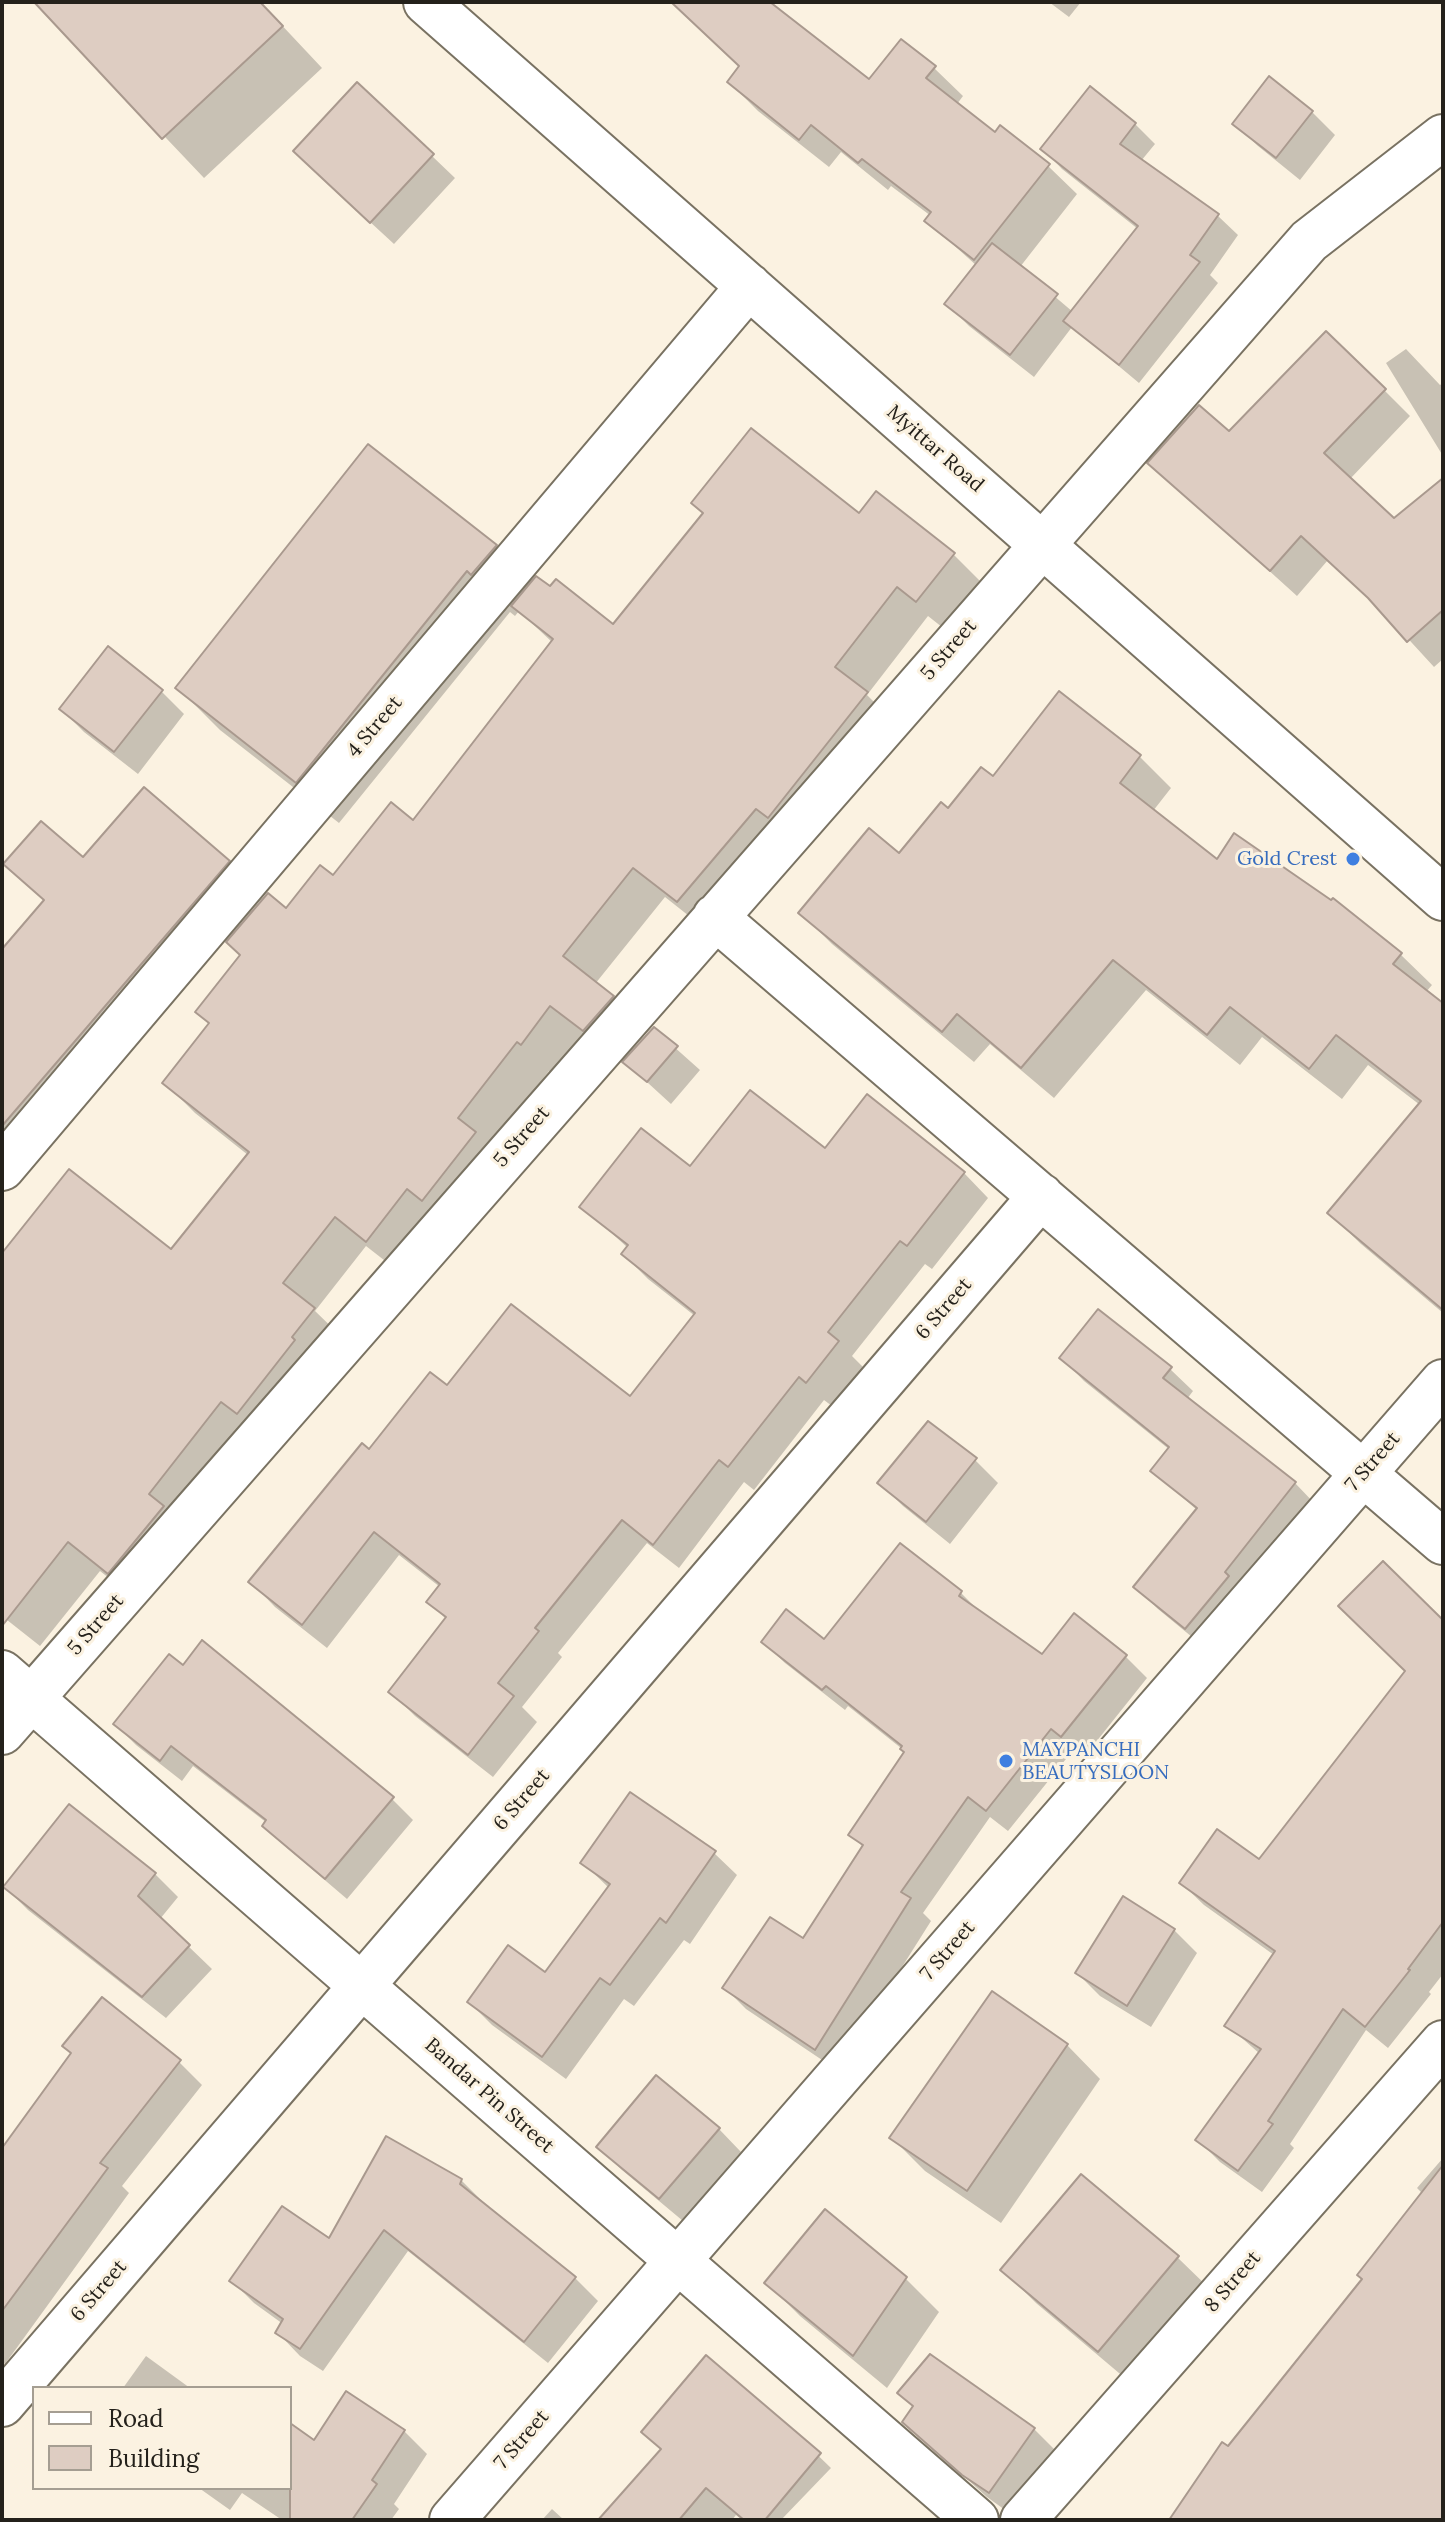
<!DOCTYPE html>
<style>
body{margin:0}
#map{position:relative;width:1445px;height:2522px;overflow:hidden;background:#fbf2e1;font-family:Lora,serif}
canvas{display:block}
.frame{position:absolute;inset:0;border:4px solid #24211b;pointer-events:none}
.legend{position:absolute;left:32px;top:2386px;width:260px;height:104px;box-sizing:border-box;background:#fbf2e1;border:2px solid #a59e92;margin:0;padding:10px 14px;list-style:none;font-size:24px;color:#24211b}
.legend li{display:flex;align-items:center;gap:16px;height:40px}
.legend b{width:40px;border:2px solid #a59e92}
</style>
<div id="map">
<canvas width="1445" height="2522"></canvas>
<div class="frame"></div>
<ul class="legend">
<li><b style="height:10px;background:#fff"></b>Road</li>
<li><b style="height:22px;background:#decdc2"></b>Building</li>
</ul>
</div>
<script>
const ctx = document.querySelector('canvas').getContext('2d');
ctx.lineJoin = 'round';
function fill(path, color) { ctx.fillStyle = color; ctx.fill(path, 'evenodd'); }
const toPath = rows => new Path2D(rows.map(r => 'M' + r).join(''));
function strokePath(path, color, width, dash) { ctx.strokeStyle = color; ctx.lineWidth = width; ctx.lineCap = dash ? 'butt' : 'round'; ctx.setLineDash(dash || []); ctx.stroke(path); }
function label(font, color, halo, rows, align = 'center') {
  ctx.font = font + ' Lora,serif'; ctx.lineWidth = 6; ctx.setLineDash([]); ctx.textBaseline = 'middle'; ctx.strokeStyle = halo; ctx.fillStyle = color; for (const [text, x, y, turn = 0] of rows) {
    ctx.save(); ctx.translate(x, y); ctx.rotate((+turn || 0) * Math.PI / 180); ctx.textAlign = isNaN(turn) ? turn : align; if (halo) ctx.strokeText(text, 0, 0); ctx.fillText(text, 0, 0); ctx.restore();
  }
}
fill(toPath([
 [37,2,260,2,322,68,204,178],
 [672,2,772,2,770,4,870,81,934,68,963,96,957,104,995,134,1048,166,1077,194,1020,267,1073,312,1138,229,1062,169,1043,149,1135,124,1155,144,1141,161,1218,216,1238,235,1210,275,1218,283,1139,383,1072,327,1034,377,969,326,947,304,977,266,927,221,931,216,891,186,888,190,841,152,829,167,758,111,729,82,741,67],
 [1049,2,1081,2,1069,17],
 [1312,112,1335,135,1300,180,1258,146,1235,124],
 [432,156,455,178,394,244,318,174],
 [1406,349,1440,385,1443,383,1443,456,1386,363],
 [1384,390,1410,416,1350,479,1394,520,1443,481,1443,659,1434,667,1379,607,1328,560,1297,596,1150,463,1229,434],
 [859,516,954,555,984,585,947,631,928,616,867,695,896,724,708,931,665,897,595,984,643,1028,614,1060,582,1034,552,1074,549,1071,489,1147,398,1271,366,1246,315,1311,344,1339,139,1602,100,1571,40,1646,2,1616,2,1255,171,1252,248,1155,195,1113,165,1083,210,1024,197,1012,286,911,414,823,553,643,519,611,515,616,510,612,339,823,220,730,178,688,496,546,533,583,614,626],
 [161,691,184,714,138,774,84,732,61,709],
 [1060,694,1140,757,1171,788,1153,811,1217,862,1400,954,1432,985,1426,992,1443,1005,1443,1313,1361,1244,1329,1213,1420,1105,1368,1065,1342,1099,1262,1037,1240,1065,1146,990,1054,1098,990,1044,974,1062,832,944,801,913,900,856,949,811,993,779],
 [83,860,228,862,259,892,2,1189,2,952,45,902,6,864],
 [654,1029,700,1070,671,1104,625,1062],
 [825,1151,964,1173,988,1198,932,1269,925,1264,852,1356,863,1367,832,1406,824,1400,754,1490,744,1482,679,1568,647,1543,558,1653,562,1657,522,1707,537,1722,493,1777,415,1716,391,1692,447,1620,429,1602,440,1587,399,1555,327,1648,275,1607,251,1582,369,1452,447,1388,630,1399,695,1316,648,1279,623,1254,628,1248,582,1206,691,1169],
 [1062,1358,1170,1369,1193,1391,1187,1399,1295,1483,1317,1506,1209,1651,1158,1609,1135,1586,1198,1511,1153,1471,1170,1450,1084,1381],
 [975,1460,998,1483,950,1544,903,1506,880,1483],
 [961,1593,983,1615,1042,1656,1125,1656,1147,1678,1084,1757,1074,1749,1008,1831,990,1817,923,1913,931,1921,837,2070,746,2009,725,1988,803,1941,863,1847,851,1834,906,1752,848,1706,845,1710,785,1663,763,1642,824,1642],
 [1443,1623,1443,1974,1429,1992,1431,1994,1388,2048,1366,2030,1290,2144,1294,2148,1262,2192,1220,2162,1198,2140,1260,2054,1227,2025,1274,1955,1204,1905,1181,1883,1259,1862],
 [115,1724,392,1799,413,1820,347,1899,286,1847,265,1826,267,1823,193,1766,182,1781,136,1745],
 [714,1853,737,1875,690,1944,684,1940,634,2006,624,1999,566,2079,492,2025,469,2002,545,1975,609,1888,583,1863],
 [155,1874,178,1897,160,1919,212,1969,166,2018,28,1910,5,1887],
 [1174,1930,1197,1953,1151,2027,1100,1996,1077,1973],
 [1067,2045,1100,2079,1001,2223,925,2171,892,2138],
 [179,2062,202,2085,122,2186,129,2193,5,2364,2,2362,2,2152],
 [719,2129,741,2152,683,2221,622,2170,599,2147],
 [1443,2158,1443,2520,1171,2520,1364,2279,1423,2194,1417,2188],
 [461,2180,484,2203,483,2205,575,2278,598,2301,548,2363,408,2251,323,2371,300,2356,278,2333,283,2324,254,2303,231,2280,329,2241],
 [1177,2257,1211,2290,1132,2384,1036,2303,1003,2270],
 [906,2279,939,2312,887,2388,800,2316,767,2283],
 [146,2356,190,2388,123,2388],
 [915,2408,1034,2429,1057,2452,1012,2515,987,2497,904,2422],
 [404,2431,427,2454,394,2504,399,2509,391,2520,282,2520,242,2493,230,2510,199,2488,290,2488,290,2432,315,2443],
 [643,2432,802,2440,831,2468,781,2520,742,2520,736,2515,732,2520,601,2520,663,2451],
 [552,2509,564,2520,542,2520]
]), '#0003');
const building = toPath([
 [34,2,260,2,283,26,162,139,34,2],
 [671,2,770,2,869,79,901,39,936,66,926,78,995,132,1000,125,1050,164,974,260,924,221,931,212,862,159,858,163,811,125,799,140,727,82,739,66,671,2],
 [1269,76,1313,111,1276,158,1232,124,1269,76],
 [357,82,434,154,370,223,293,151,357,82],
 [1090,86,1136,123,1120,144,1219,214,1190,255,1200,262,1119,365,1063,321,1138,226,1040,149,1090,86],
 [992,243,1058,294,1010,355,944,304,992,243],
 [1326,331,1386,389,1324,453,1394,518,1443,478,1443,610,1407,642,1368,598,1301,536,1270,571,1147,463,1199,405,1229,431,1326,331],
 [751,428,859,513,876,491,955,553,916,602,897,587,835,667,868,692,768,818,756,809,677,902,633,868,563,956,614,996,583,1031,550,1006,521,1045,517,1042,458,1118,476,1132,422,1201,407,1189,366,1242,335,1217,283,1283,315,1308,292,1337,295,1340,237,1414,221,1402,149,1494,164,1506,108,1574,68,1542,2,1626,2,1253,69,1169,171,1249,249,1152,162,1083,209,1023,195,1012,240,955,226,942,268,893,286,908,320,865,333,875,391,802,413,820,553,639,511,606,536,576,550,586,556,579,613,624,703,513,691,503,751,428],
 [368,444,497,545,471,575,467,571,296,783,175,688,368,444],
 [108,646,163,690,114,752,59,709,108,646],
 [1059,691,1141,755,1120,783,1217,859,1234,833,1331,900,1333,898,1402,953,1393,964,1443,1003,1443,1310,1327,1213,1421,1101,1336,1035,1309,1069,1230,1007,1207,1035,1113,960,1021,1068,957,1014,942,1032,798,913,869,828,899,853,941,802,948,808,981,767,993,776,1059,691],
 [144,787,230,861,2,1126,2,949,44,900,3,864,41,821,83,857,144,787],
 [654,1027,678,1046,647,1082,622,1062,654,1027],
 [750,1090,825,1148,867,1094,965,1172,907,1246,900,1241,828,1332,839,1341,806,1383,799,1377,728,1467,719,1460,653,1545,622,1520,535,1628,539,1631,498,1683,514,1696,468,1755,388,1692,446,1617,426,1602,440,1584,374,1532,302,1625,248,1582,362,1443,369,1449,430,1372,447,1385,511,1304,630,1396,695,1313,621,1254,628,1245,579,1207,641,1128,690,1166,750,1090],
 [1098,1309,1172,1367,1163,1378,1296,1482,1225,1572,1229,1576,1185,1629,1133,1587,1197,1508,1150,1471,1169,1447,1059,1358,1098,1309],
 [928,1421,977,1458,926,1522,877,1483,928,1421],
 [900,1543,962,1591,959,1596,1042,1654,1074,1613,1127,1655,1061,1737,1051,1729,986,1811,968,1797,901,1892,911,1898,815,2050,722,1988,770,1917,803,1938,863,1845,848,1835,904,1752,900,1749,902,1746,826,1686,822,1690,761,1642,786,1609,824,1639,900,1543],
 [1383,1561,1443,1620,1443,1922,1408,1969,1410,1970,1365,2027,1343,2009,1268,2121,1273,2124,1238,2171,1195,2140,1261,2049,1224,2026,1275,1951,1179,1883,1217,1829,1259,1859,1405,1671,1338,1606,1383,1561],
 [202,1640,394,1797,325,1879,262,1826,266,1820,171,1746,160,1761,113,1724,169,1654,183,1665,202,1640],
 [630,1792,716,1851,666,1923,660,1918,610,1985,600,1978,542,2057,467,2002,508,1945,545,1972,610,1884,580,1863,630,1792],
 [69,1804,156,1873,138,1896,190,1945,142,1997,3,1887,69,1804],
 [1123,1896,1175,1929,1127,2006,1075,1973,1123,1896],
 [992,1991,1068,2044,967,2191,889,2138,992,1991],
 [102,1997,181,2060,100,2163,108,2168,2,2311,2,2148,71,2053,62,2046,102,1997],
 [656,2075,720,2128,659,2199,596,2147,656,2075],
 [386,2136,462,2179,460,2184,576,2277,524,2342,384,2230,300,2349,275,2333,283,2319,229,2281,282,2206,329,2238,386,2136],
 [1443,2165,1443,2520,1169,2520,1222,2442,1228,2446,1362,2279,1357,2275,1443,2165],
 [1081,2174,1179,2256,1098,2352,1000,2270,1081,2174],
 [825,2209,907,2277,853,2356,764,2283,825,2209],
 [930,2354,1035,2428,989,2493,962,2475,902,2422,913,2406,897,2393,930,2354],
 [706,2355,821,2453,765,2520,744,2520,706,2488,679,2520,598,2520,661,2449,641,2432,706,2355],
 [346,2391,405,2430,372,2480,377,2484,352,2520,290,2520,290,2423,314,2440,346,2391]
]);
fill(building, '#decdc2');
strokePath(building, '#a9998e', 2);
const minor = toPath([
 [426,2,1443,898],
 [715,917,1443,1542],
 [2,1168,749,286],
 [2,1673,976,2520],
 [2,1732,1309,241,1443,137],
 [2,2404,1041,1196],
 [452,2520,1443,1382],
 [1023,2520,1443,2043]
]);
strokePath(minor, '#797262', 48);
strokePath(minor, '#fff', 44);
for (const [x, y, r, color] of [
 [1353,859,8,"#3f7fe0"],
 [1006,1761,8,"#3f7fe0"]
]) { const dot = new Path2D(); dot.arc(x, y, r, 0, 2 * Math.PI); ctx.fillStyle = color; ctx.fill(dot); strokePath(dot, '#fbf2e1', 3); }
label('20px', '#24211b', '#fbf2e1', [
 ["Myittar Road",935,449,41],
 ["5 Street",949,650,-49],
 ["4 Street",375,727,-50],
 ["5 Street",522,1137,-49],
 ["6 Street",944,1309,-49],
 ["7 Street",1373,1462,-49],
 ["5 Street",96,1625,-49],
 ["6 Street",522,1800,-49],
 ["7 Street",948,1951,-49],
 ["Bandar Pin Street",489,2096,41],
 ["8 Street",1233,2282,-49],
 ["6 Street",99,2291,-49],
 ["7 Street",522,2440,-49]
]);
label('20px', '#366cbe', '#fbf2e1', [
 ["Gold Crest",1337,859],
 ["MAYPANCHI",1022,1750,"left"],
 ["BEAUTYSLOON",1022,1773,"left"]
], 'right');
</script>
